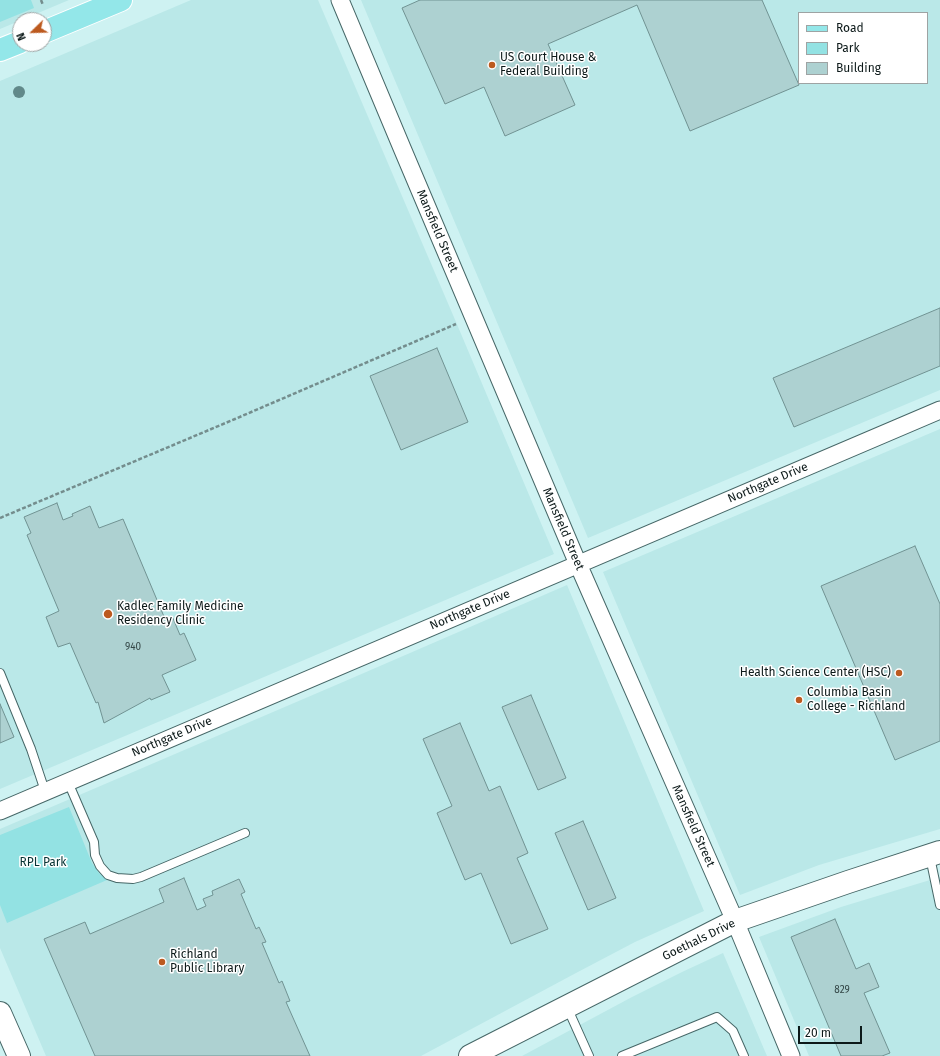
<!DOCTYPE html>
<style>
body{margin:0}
#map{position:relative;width:940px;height:1056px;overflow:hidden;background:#cef2f2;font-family:"Fira Sans",sans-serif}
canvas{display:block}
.legend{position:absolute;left:798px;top:12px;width:130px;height:72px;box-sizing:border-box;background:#fff;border:1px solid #9ea3a3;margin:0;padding:5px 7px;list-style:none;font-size:12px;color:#0c1919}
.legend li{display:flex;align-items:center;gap:8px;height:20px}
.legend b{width:20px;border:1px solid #9ea3a3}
.north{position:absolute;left:12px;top:12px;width:40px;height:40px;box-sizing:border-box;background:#fff;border:1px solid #9ea3a3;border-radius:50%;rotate:247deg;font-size:11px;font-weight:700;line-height:16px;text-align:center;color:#0c1919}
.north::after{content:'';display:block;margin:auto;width:14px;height:18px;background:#bc5a1f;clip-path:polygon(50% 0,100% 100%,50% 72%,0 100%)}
.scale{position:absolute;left:798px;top:1026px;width:64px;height:18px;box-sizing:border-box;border:2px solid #0c1919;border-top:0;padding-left:5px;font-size:12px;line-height:14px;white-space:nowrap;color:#0c1919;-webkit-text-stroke:3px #fff;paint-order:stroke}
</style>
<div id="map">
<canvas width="940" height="1056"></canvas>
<ul class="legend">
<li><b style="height:5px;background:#93e7e9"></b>Road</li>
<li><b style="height:11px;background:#93e2e3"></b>Park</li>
<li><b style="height:11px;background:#add1d1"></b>Building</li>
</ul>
<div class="north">N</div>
<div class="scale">20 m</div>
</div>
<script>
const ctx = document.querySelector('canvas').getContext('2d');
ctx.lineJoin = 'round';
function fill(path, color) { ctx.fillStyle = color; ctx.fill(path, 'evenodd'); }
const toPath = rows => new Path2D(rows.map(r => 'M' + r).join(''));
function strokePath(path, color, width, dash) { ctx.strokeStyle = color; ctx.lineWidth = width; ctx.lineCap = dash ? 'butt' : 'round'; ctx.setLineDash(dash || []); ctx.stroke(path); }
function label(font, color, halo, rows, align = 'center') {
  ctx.font = font + ' "Fira Sans",sans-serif'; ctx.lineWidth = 3; ctx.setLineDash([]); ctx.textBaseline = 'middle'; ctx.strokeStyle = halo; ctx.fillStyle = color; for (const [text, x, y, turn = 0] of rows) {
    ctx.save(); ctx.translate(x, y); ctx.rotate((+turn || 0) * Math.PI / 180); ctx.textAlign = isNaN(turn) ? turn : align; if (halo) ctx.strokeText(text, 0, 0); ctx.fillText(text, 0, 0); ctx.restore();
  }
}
fill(toPath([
 [0,0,69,0,0,29],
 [191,0,318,0,456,322,554,554,0,789,0,81],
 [361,0,940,0,940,390,588,538],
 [799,13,927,13,927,83,799,83],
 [940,429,940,829,819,865,740,895,603,572],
 [567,585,704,911,635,942,576,973,421,1056,46,1056,0,948,0,829,343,682],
 [940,877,940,1056,809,1056,759,937,841,907],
 [723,953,767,1056,522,1056,632,997,682,972]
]), '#bae8e8');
fill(toPath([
 [0,0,31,0,34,8,0,22],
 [69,807,92,863,99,873,107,880,7,923,0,905,0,835]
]), '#93e2e3');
const building = toPath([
 [420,0,762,0,799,85,690,131,637,5,548,44,575,105,505,136,484,87,445,104,402,8,420,0],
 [940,308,940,366,794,427,773,378,940,308],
 [437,348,468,422,401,450,370,376,437,348],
 [57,503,63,520,73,516,72,514,90,506,99,528,123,519,165,619,172,616,180,635,184,633,196,660,162,675,170,692,151,700,150,698,104,723,98,702,96,703,70,643,58,647,46,617,59,611,27,535,31,533,24,517,57,503],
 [915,546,940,604,940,741,895,760,821,586,915,546],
 [531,695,566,778,538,790,502,707,531,695],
 [0,704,14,737,0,743,0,704],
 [460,723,489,791,500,786,528,853,517,858,548,929,511,944,481,873,465,880,437,813,452,806,423,739,460,723],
 [583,821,616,898,588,910,555,833,583,821],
 [184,878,197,910,206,906,203,899,213,895,212,891,239,879,245,892,241,894,256,929,259,927,266,942,262,943,279,983,282,981,290,1001,286,1002,310,1056,95,1056,44,939,85,922,90,934,164,902,159,889,184,878],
 [835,919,856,969,869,963,879,987,864,993,890,1053,882,1056,841,1056,791,937,835,919]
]);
fill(building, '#add1d1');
strokePath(building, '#719393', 1);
const lane = toPath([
 [0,673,31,749,45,791],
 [68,782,94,842,95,855,100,866,108,875,117,878,133,879,141,877,245,833],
 [930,857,940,905],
 [567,1007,589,1056],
 [622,1056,717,1017,733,1031,744,1056]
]);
const street = toPath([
 [340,0,402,148,578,564,735,921,791,1056],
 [0,811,940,410]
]);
const secondary = toPath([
 [0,1013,19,1056],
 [470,1056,735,921,848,882,940,852]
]);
const primary = toPath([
 [44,32,121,0],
 [0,50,20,42]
]);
strokePath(lane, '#466767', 10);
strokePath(street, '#466767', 19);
strokePath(secondary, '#466767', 24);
strokePath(primary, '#fff', 24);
strokePath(toPath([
 [41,0,43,5],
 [0,518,235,419,456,324]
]), '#748d8d', 2.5, [4, 2]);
strokePath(lane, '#fff', 8);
strokePath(street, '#fff', 17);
strokePath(secondary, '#fff', 22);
strokePath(primary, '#93e7e9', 22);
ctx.fillStyle = '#61898a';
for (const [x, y] of [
 [19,92]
]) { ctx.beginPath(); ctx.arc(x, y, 6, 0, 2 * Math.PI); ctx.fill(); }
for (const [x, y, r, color] of [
 [492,65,4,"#bc5a1f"],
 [108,614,5,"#bc5a1f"],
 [899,673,4,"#bc5a1f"],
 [799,700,4,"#bc5a1f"],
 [162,962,4,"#bc5a1f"]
]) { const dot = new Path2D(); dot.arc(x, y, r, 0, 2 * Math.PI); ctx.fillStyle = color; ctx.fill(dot); strokePath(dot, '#fff', 1.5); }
label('10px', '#344747', null, [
 ["940",133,647],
 ["829",842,990]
]);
label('12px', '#0c1919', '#fff', [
 ["US Court House &",500,58],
 ["Federal Building",500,72],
 ["Kadlec Family Medicine",117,607],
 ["Residency Clinic",117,621],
 ["Health Science Center (HSC)",891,673,"right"],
 ["Columbia Basin",807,693],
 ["College - Richland",807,707],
 ["Richland",170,955],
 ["Public Library",170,969]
], 'left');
label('12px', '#0c1919', '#fff', [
 ["Mansfield Street",437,231,67],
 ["Northgate Drive",768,483,-23],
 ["Mansfield Street",563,529,67],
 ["Northgate Drive",470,610,-23],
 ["Northgate Drive",172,737,-23],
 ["Mansfield Street",693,826,66],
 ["Goethals Drive",699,940,-26]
]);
label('12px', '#073334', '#fff', [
 ["RPL Park",43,863]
]);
</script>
